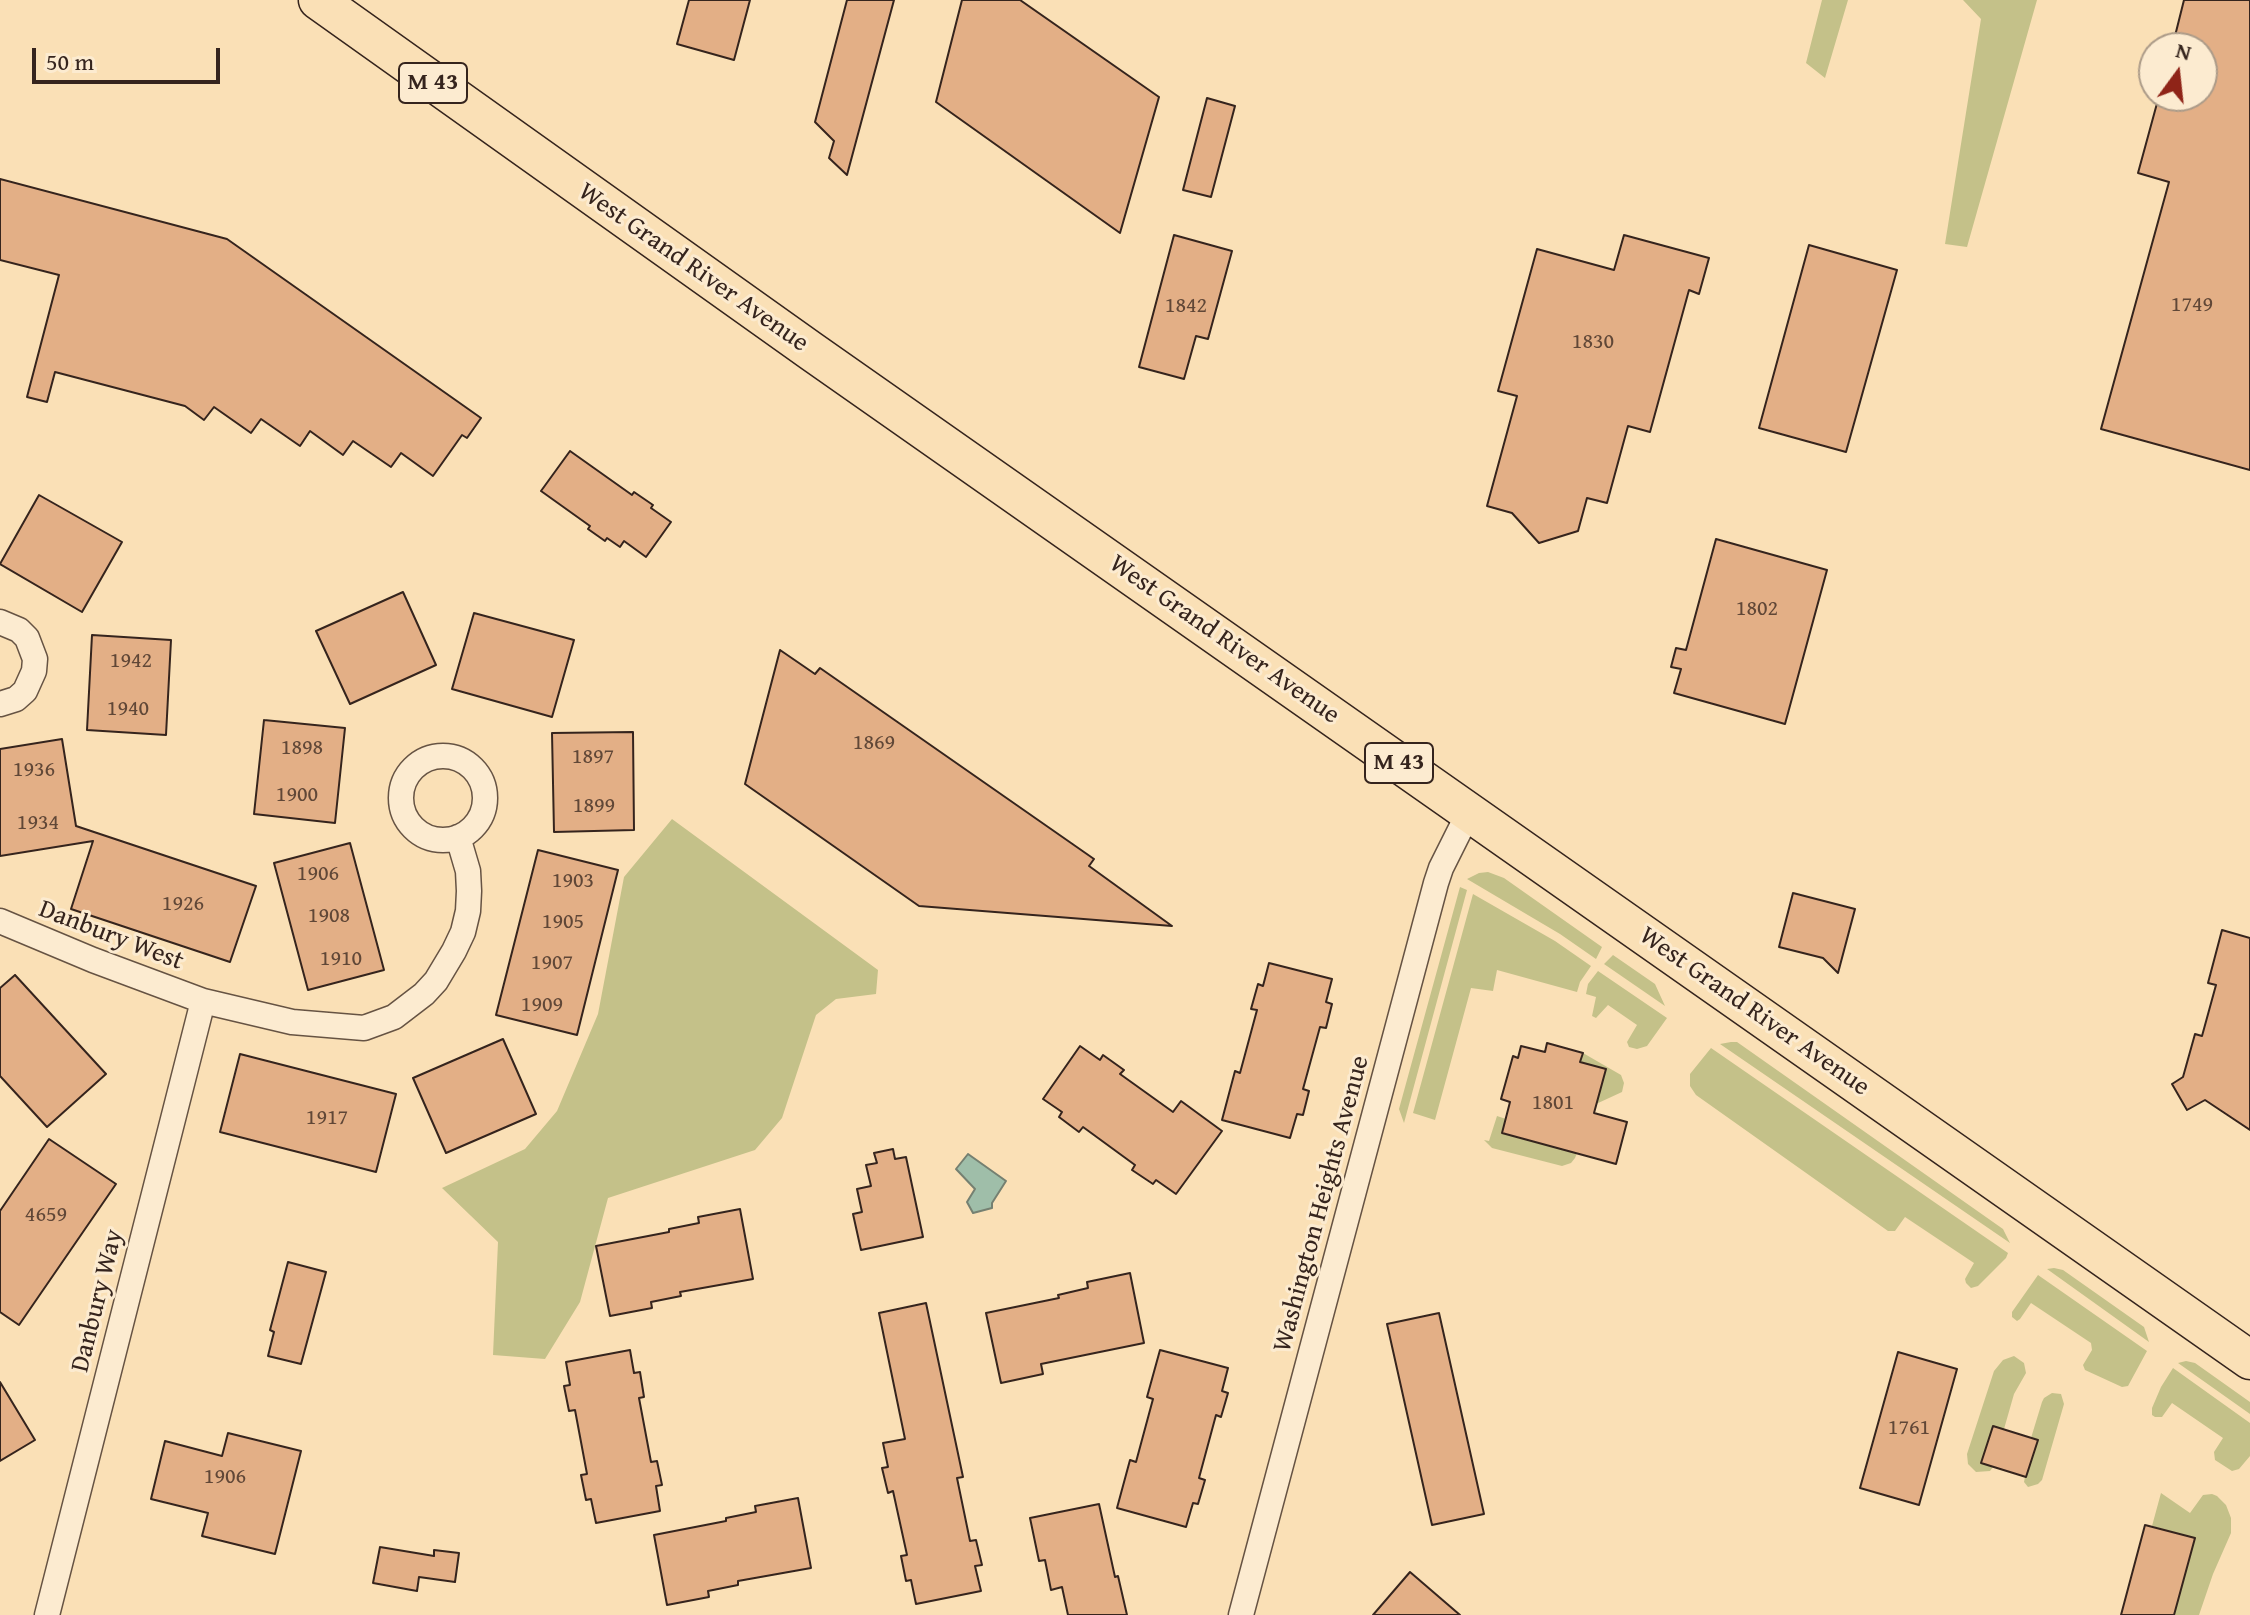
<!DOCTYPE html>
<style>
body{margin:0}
#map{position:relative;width:2250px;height:1615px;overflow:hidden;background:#fae0b6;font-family:"Gentium Book Plus",serif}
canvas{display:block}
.north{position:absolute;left:2138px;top:32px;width:80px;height:80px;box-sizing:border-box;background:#fcebd0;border:2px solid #ac9b88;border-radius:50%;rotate:15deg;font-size:22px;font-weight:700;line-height:32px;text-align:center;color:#35241d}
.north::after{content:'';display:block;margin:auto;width:28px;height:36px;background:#8f2418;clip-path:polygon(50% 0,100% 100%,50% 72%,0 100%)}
.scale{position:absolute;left:32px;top:48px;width:188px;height:36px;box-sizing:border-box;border:4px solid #35241d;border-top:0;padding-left:10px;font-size:24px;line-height:28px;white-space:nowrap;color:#35241d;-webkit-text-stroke:6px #fcebd0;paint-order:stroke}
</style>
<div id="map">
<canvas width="2250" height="1615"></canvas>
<div class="north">N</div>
<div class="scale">50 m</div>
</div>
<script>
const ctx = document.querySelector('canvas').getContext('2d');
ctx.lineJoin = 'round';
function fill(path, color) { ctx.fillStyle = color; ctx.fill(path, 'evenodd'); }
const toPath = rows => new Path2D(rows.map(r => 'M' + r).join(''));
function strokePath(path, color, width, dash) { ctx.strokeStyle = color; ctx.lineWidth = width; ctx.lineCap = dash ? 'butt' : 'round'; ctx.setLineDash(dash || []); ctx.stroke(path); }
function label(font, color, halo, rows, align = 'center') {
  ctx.font = font + ' "Gentium Book Plus",serif'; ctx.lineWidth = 6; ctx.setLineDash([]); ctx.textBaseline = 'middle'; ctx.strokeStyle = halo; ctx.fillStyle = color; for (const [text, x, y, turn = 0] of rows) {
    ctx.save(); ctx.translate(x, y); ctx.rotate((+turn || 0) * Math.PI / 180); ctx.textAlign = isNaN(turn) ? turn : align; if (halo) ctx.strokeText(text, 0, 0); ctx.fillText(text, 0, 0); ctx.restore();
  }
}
fill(toPath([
 [1822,0,1848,0,1825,78,1806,63],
 [1963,0,2037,0,1967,247,1945,244,1981,19],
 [672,819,878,970,876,994,836,999,816,1015,782,1118,755,1150,608,1198,580,1302,545,1359,493,1355,498,1242,442,1188,525,1149,557,1111,598,1014,624,877],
 [1488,872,1504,878,1602,947,1596,959,1560,934,1467,879,1479,873],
 [1460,887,1467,890,1404,1123,1399,1109],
 [1473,894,1555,941,1591,966,1580,982,1577,992,1497,970,1493,991,1471,988,1435,1120,1413,1113],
 [1613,955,1655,984,1665,1006,1604,964],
 [1598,971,1667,1018,1647,1046,1637,1049,1629,1047,1627,1042,1637,1025,1608,1005,1596,1018,1592,1016,1596,997,1586,994,1588,984],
 [1731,1042,1737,1042,2003,1229,2010,1243,1720,1044],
 [1711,1048,2008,1253,2006,1258,1978,1286,1971,1288,1966,1283,1965,1279,1974,1263,1905,1217,1895,1231,1888,1231,1696,1095,1690,1086,1690,1074],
 [1583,1053,1621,1075,1624,1083,1622,1092,1596,1104,1605,1069,1580,1062],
 [1497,1116,1506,1119,1502,1133,1577,1153,1575,1158,1571,1163,1562,1166,1492,1148,1484,1140,1489,1141],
 [2054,1268,2063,1270,2144,1327,2149,1342,2047,1269],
 [2038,1275,2147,1351,2128,1386,2122,1387,2085,1370,2083,1365,2092,1350,2091,1343,2031,1303,2020,1319,2017,1321,2012,1317,2012,1312],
 [2014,1356,2024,1363,2026,1373,2014,1394,2004,1429,1993,1426,1982,1463,1993,1467,1990,1471,1976,1472,1968,1464,1967,1454,1994,1371,2003,1360],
 [2186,1361,2195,1363,2250,1402,2250,1414,2178,1363],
 [2173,1368,2250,1423,2250,1456,2239,1469,2232,1471,2215,1460,2214,1452,2223,1438,2172,1403,2162,1417,2155,1417,2152,1415,2152,1408,2161,1387],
 [2052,1393,2061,1394,2064,1404,2042,1480,2038,1484,2028,1487,2024,1482,2025,1477,2037,1440,2031,1438,2042,1402,2044,1398],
 [2161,1493,2190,1513,2203,1495,2212,1494,2217,1496,2226,1505,2231,1518,2231,1533,2213,1574,2199,1615,2174,1615,2194,1538,2152,1526]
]), '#c4c189');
const water = toPath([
 [968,1154,1006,1181,992,1203,992,1208,973,1213,967,1202,975,1189,956,1169,968,1154]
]);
fill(water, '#9fbea9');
strokePath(water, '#758071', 2);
const building = toPath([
 [689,0,750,0,734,60,677,44,689,0],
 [847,0,894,0,847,175,829,158,834,141,815,122,847,0],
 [962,0,1020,0,1159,97,1120,233,936,102,962,0],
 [2184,0,2250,0,2250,470,2101,429,2169,182,2138,173,2159,96,2202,96,2202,48,2172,48,2184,0],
 [1207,98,1235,106,1211,197,1183,190,1207,98],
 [0,179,227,239,481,418,467,438,462,435,433,476,401,453,391,467,353,441,343,455,310,431,300,446,261,419,251,433,214,407,204,420,185,406,55,372,47,402,27,397,59,275,0,260,0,179],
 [1174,235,1232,251,1208,339,1196,336,1184,379,1139,367,1174,235],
 [1624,235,1709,258,1699,294,1689,290,1650,432,1628,426,1607,503,1587,498,1578,531,1539,543,1512,513,1487,506,1517,396,1498,391,1537,249,1614,270,1624,235],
 [1809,245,1897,270,1846,452,1759,428,1809,245],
 [570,451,632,495,634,492,653,505,651,508,671,522,646,557,624,541,620,547,607,538,605,541,588,529,590,526,541,491,570,451],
 [39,495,122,542,82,612,0,564,39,495],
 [1716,539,1827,570,1785,724,1674,693,1681,669,1671,667,1676,648,1686,650,1716,539],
 [403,592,436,665,350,704,316,631,403,592],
 [474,613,574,640,552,717,452,689,474,613],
 [92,635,171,640,166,735,87,730,92,635],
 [780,650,815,674,820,668,1094,859,1089,866,1172,926,919,906,745,784,780,650],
 [264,720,345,728,335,823,254,814,264,720],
 [633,732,634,830,554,832,552,733,633,732],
 [62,739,76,826,256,886,230,962,71,909,93,841,0,856,0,749,62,739],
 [350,843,384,970,308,990,274,863,350,843],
 [538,850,618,870,577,1035,496,1015,538,850],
 [1793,893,1855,909,1838,973,1823,958,1779,947,1793,893],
 [2222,930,2250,938,2250,1130,2205,1100,2187,1110,2172,1084,2183,1077,2195,1034,2202,1036,2216,985,2208,983,2222,930],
 [1269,963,1332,979,1326,1002,1332,1004,1326,1028,1320,1027,1303,1089,1309,1091,1303,1115,1297,1114,1290,1138,1222,1120,1235,1071,1240,1073,1257,1010,1251,1009,1258,984,1263,986,1269,963],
 [15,975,106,1074,47,1127,0,1076,0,988,15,975],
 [503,1039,536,1114,446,1153,413,1078,503,1039],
 [1547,1043,1583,1053,1580,1062,1606,1069,1594,1113,1627,1122,1616,1164,1502,1133,1510,1102,1501,1099,1513,1056,1518,1058,1521,1046,1545,1052,1547,1043],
 [1080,1046,1100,1060,1103,1055,1124,1070,1120,1074,1173,1112,1181,1101,1222,1131,1176,1194,1156,1180,1153,1184,1132,1170,1135,1165,1083,1127,1079,1132,1059,1117,1062,1112,1043,1099,1080,1046],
 [240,1054,396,1094,376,1172,220,1132,240,1054],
 [49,1139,116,1184,19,1325,0,1312,0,1211,49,1139],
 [893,1149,895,1159,906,1157,923,1237,861,1250,853,1214,862,1212,857,1189,871,1186,866,1165,877,1163,874,1153,893,1149],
 [740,1209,753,1279,680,1292,681,1296,651,1302,652,1308,610,1316,596,1246,669,1232,669,1229,699,1223,698,1217,740,1209],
 [288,1262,326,1272,301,1364,268,1356,274,1332,270,1330,288,1262],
 [1130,1273,1144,1343,1041,1364,1043,1374,1001,1383,986,1313,1059,1298,1058,1295,1088,1288,1087,1282,1130,1273],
 [926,1303,963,1477,957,1478,970,1541,976,1540,982,1565,975,1566,981,1591,916,1604,911,1580,906,1581,901,1556,907,1555,893,1491,888,1493,882,1468,888,1467,883,1443,905,1439,879,1313,926,1303],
 [1439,1313,1484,1514,1432,1525,1387,1324,1439,1313],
 [630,1350,634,1373,640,1372,644,1397,639,1398,651,1462,657,1461,662,1485,656,1486,660,1511,596,1523,591,1499,586,1500,581,1475,587,1474,575,1410,569,1411,564,1386,570,1385,566,1362,630,1350],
 [1160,1350,1228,1368,1222,1391,1228,1393,1221,1417,1216,1415,1199,1478,1205,1480,1198,1504,1193,1503,1186,1527,1117,1508,1130,1460,1136,1462,1153,1399,1147,1397,1160,1350],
 [1898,1352,1957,1369,1919,1505,1860,1488,1898,1352],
 [0,1382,35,1440,0,1461,0,1382],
 [1993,1426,2038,1440,2026,1477,1981,1463,1993,1426],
 [228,1433,301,1451,275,1554,202,1536,208,1513,151,1499,165,1441,222,1456,228,1433],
 [798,1498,811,1568,738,1581,738,1585,708,1591,709,1597,667,1605,654,1535,726,1521,726,1518,756,1512,755,1506,798,1498],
 [1099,1504,1115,1577,1118,1576,1127,1615,1068,1615,1062,1587,1051,1590,1045,1560,1039,1561,1030,1518,1099,1504],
 [2145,1525,2195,1538,2174,1615,2121,1615,2145,1525],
 [380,1547,434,1556,434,1550,459,1553,455,1582,419,1577,417,1591,373,1583,380,1547],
 [1410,1572,1460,1615,1373,1615,1410,1572]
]);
fill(building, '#e3af86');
strokePath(building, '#35241d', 2);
const minor = toPath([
 [0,622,19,630,27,638,35,659,34,671,25,691,16,699,0,704],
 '401 798a42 42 0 1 1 84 0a42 42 0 1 1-84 0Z',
 [0,921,93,960,203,1001,292,1022,364,1028,394,1017,424,994,436,981,454,951,463,932,468,911,469,891,468,871,458,837],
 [47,1615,203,1001],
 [1241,1615,1436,883,1441,868,1469,812]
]);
const primary = toPath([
 [318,0,811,351,2250,1360]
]);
strokePath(minor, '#665343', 27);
strokePath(primary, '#35241d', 41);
strokePath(minor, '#fcebd0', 24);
strokePath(primary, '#fae0b6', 38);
label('22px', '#604737', null, [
 ["1749",2192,305],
 ["1842",1186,306],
 ["1830",1593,342],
 ["1802",1757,609],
 ["1942",131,661],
 ["1940",128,709],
 ["1869",874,743],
 ["1898",302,748],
 ["1897",593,757],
 ["1936",34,770],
 ["1900",297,795],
 ["1899",594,806],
 ["1934",38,823],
 ["1906",318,874],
 ["1903",573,881],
 ["1926",183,904],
 ["1908",329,916],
 ["1905",563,922],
 ["1910",341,959],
 ["1907",552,963],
 ["1909",542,1005],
 ["1801",1553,1103],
 ["1917",327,1118],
 ["4659",46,1215],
 ["1761",1909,1428],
 ["1906",225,1477]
]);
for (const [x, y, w] of [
 [433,83,68],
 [1399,763,68]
]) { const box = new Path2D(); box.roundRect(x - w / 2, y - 20, w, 40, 6); ctx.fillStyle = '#fcebd0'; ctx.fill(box); strokePath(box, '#35241d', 2); }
label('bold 24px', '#35241d', null, [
 ["M 43",433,83],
 ["M 43",1399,763]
]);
label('26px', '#35241d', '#fcebd0', [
 ["West Grand River Avenue",693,268,35],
 ["West Grand River Avenue",1224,640,35],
 ["Danbury West",111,936,21],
 ["West Grand River Avenue",1754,1012,35],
 ["Washington Heights Avenue",1322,1204,-75],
 ["Danbury Way",98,1301,-76]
]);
</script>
